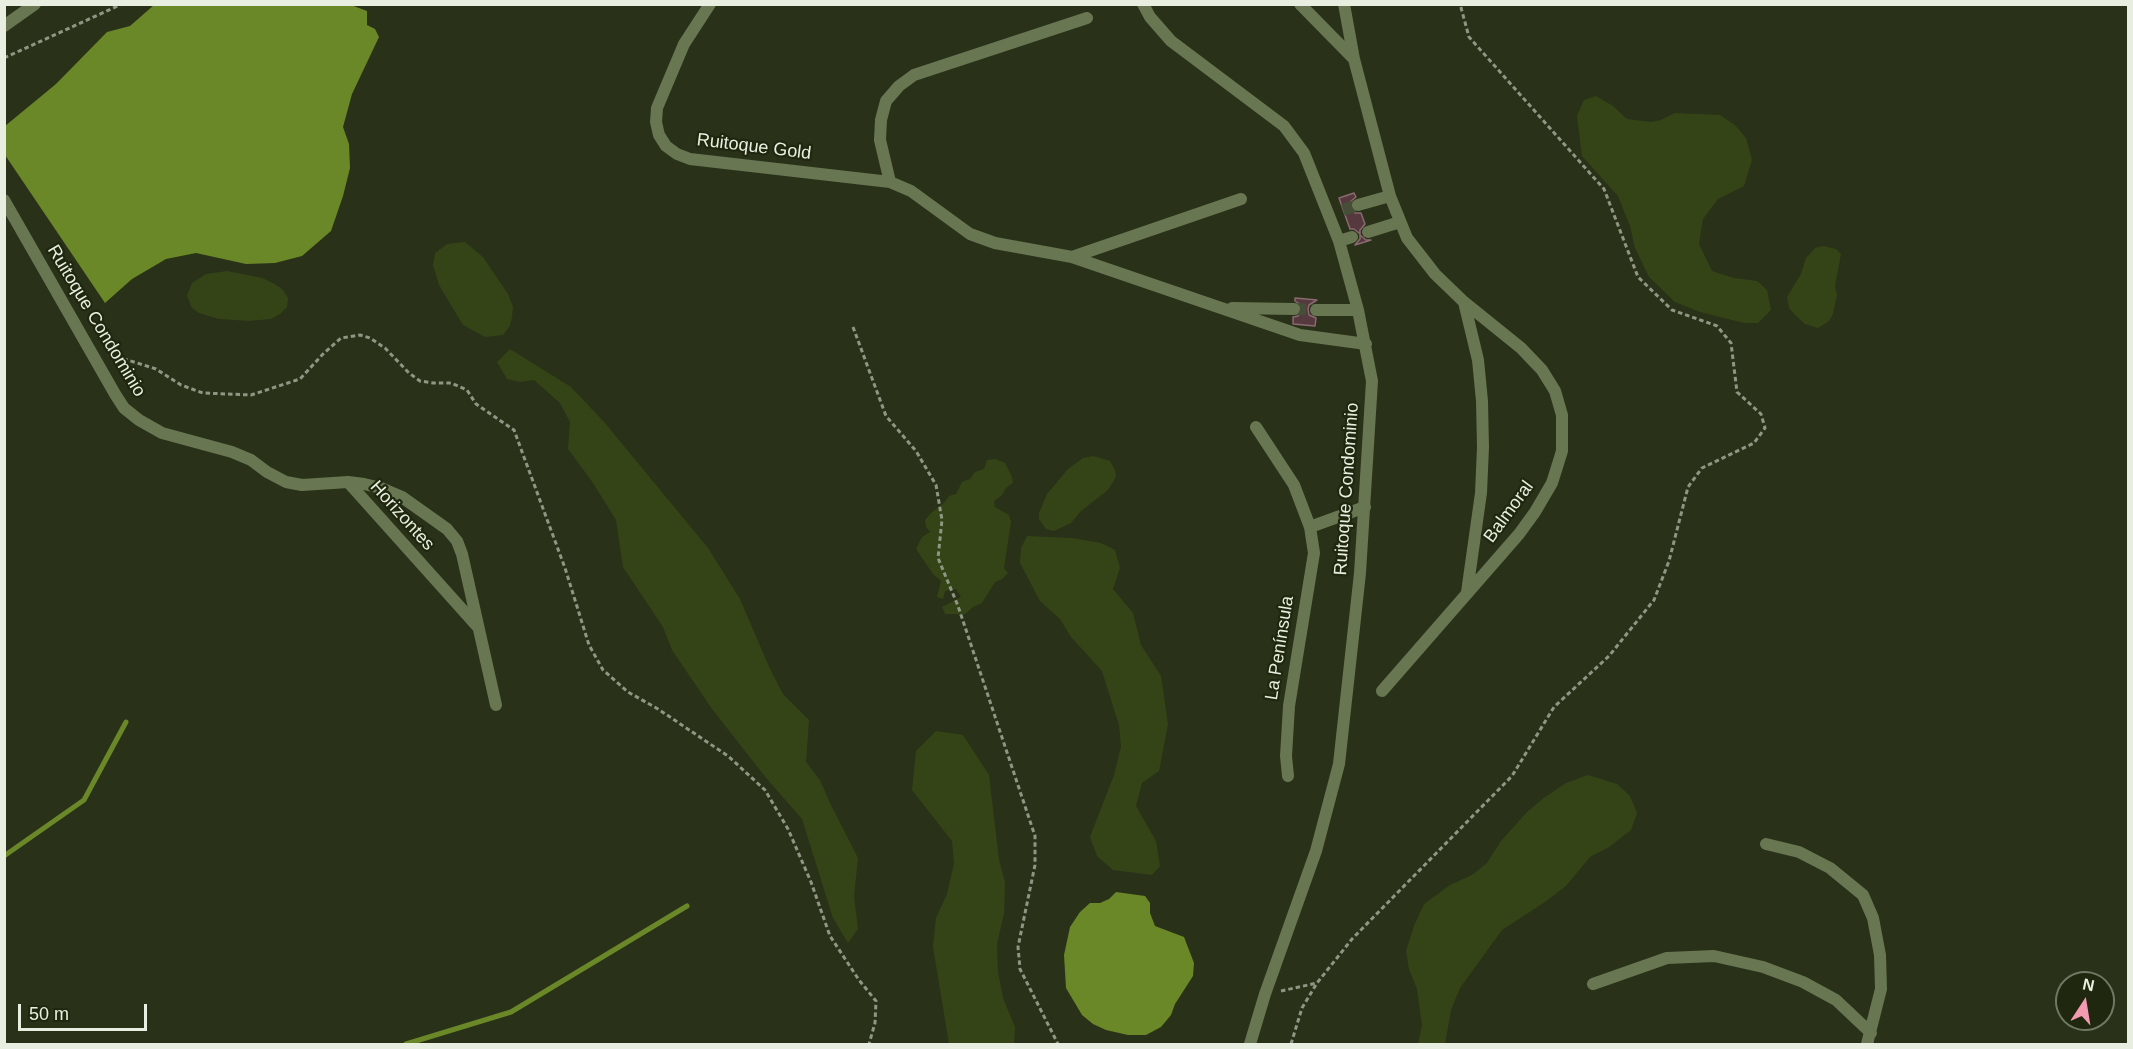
<!DOCTYPE html>
<meta charset="utf-8">
<style>
body{margin:0}
#map{position:relative;width:2133px;height:1049px;overflow:hidden;background:#293119;font-family:Helvetica,sans-serif}
canvas{display:block}
.frame{position:absolute;inset:0;border:6px solid #e9efe0;pointer-events:none}
.north{position:absolute;left:2055px;top:971px;width:60px;height:60px;box-sizing:border-box;background:#1f270f;border:2px solid #707763;border-radius:50%;rotate:12deg;font-size:16px;font-weight:700;line-height:24px;text-align:center;color:#e9efe0}
.north::after{content:'';display:block;margin:auto;width:21px;height:27px;background:#f29aaf;clip-path:polygon(50% 0,100% 100%,50% 72%,0 100%)}
.scale{position:absolute;left:18px;top:1004px;width:129px;height:27px;box-sizing:border-box;border:3px solid #e9efe0;border-top:0;padding-left:8px;font-size:18px;line-height:21px;white-space:nowrap;color:#e9efe0;-webkit-text-stroke:4px #1f270f;paint-order:stroke}
</style>
<div id="map">
<canvas width="2133" height="1049"></canvas>
<div class="frame"></div>
<div class="north">N</div>
<div class="scale">50 m</div>
</div>
<script>
const ctx = document.querySelector('canvas').getContext('2d');
ctx.lineJoin = 'round';
function fill(path, color) { ctx.fillStyle = color; ctx.fill(path, 'evenodd'); }
const toPath = rows => new Path2D(rows.map(r => 'M' + r).join(''));
function strokePath(path, color, width, dash) { ctx.strokeStyle = color; ctx.lineWidth = width; ctx.lineCap = dash ? 'butt' : 'round'; ctx.setLineDash(dash || []); ctx.stroke(path); }
function label(font, color, halo, rows, align = 'center') {
  ctx.font = font + ' Helvetica,sans-serif'; ctx.lineWidth = 4.5; ctx.setLineDash([]); ctx.textBaseline = 'middle'; ctx.strokeStyle = halo; ctx.fillStyle = color; for (const [text, x, y, turn = 0] of rows) {
    ctx.save(); ctx.translate(x, y); ctx.rotate((+turn || 0) * Math.PI / 180); ctx.textAlign = isNaN(turn) ? turn : align; if (halo) ctx.strokeText(text, 0, 0); ctx.fillText(text, 0, 0); ctx.restore();
  }
}
fill(toPath([
 [1596,96,1613,106,1627,119,1651,122,1661,120,1675,113,1720,115,1735,125,1746,138,1752,160,1744,186,1718,199,1703,219,1699,244,1712,271,1734,278,1757,281,1767,290,1771,310,1758,323,1744,323,1700,312,1675,302,1649,277,1635,248,1630,226,1618,196,1582,156,1577,116,1584,100],
 [465,242,483,257,508,294,513,307,512,317,510,326,503,335,485,337,463,325,439,285,433,265,435,253,447,244],
 [1823,246,1836,249,1841,254,1835,286,1837,295,1833,314,1829,321,1818,328,1805,324,1795,315,1789,308,1787,297,1801,274,1806,258,1815,248],
 [227,271,262,278,275,284,283,290,288,298,287,307,280,314,271,319,249,321,219,319,199,313,192,308,187,296,192,283,206,274],
 [510,349,571,387,605,423,708,548,740,599,770,669,783,694,809,720,806,762,820,780,830,803,858,858,854,896,858,929,848,943,833,918,802,819,767,779,712,709,672,650,663,627,623,567,616,520,593,483,568,449,570,422,560,403,534,380,520,382,507,379,497,362],
 [1093,456,1110,461,1115,470,1116,476,1113,482,1108,490,1081,511,1071,523,1054,531,1046,529,1039,519,1039,513,1047,494,1068,469,1083,458],
 [996,459,1005,463,1012,477,1013,483,1006,488,1002,495,994,501,995,507,1009,515,1011,522,1004,568,1008,573,1002,579,995,582,982,603,973,607,965,614,945,614,942,607,961,597,956,589,945,591,943,599,937,597,941,581,933,574,916,549,922,537,930,532,926,527,925,520,931,513,944,503,949,496,956,494,962,482,970,479,975,472,984,469,987,460],
 [1027,536,1072,538,1101,543,1115,550,1120,568,1113,589,1133,613,1141,645,1161,676,1168,724,1159,771,1142,783,1136,806,1156,841,1160,866,1152,875,1113,870,1097,856,1090,837,1114,775,1121,747,1119,725,1102,671,1071,637,1060,619,1040,601,1020,563,1021,548],
 [936,731,963,735,989,775,999,860,1005,882,1004,914,997,944,998,972,1003,998,1015,1027,1014,1044,949,1044,933,947,936,918,947,894,954,863,952,841,912,790,916,751],
 [1588,775,1617,784,1630,796,1637,813,1631,830,1609,847,1590,857,1566,886,1545,902,1502,930,1460,988,1451,1010,1445,1044,1418,1044,1422,1025,1417,989,1409,969,1406,951,1414,926,1424,904,1450,885,1472,875,1487,863,1501,841,1527,812,1545,797,1566,783]
]), '#354416');
fill(toPath([
 [154,5,351,5,367,11,367,25,375,29,379,37,352,94,343,127,349,144,350,168,343,196,331,231,302,256,275,263,246,264,196,253,166,259,132,279,105,303,5,155,5,126,56,84,107,32,130,26],
 [1116,892,1145,896,1150,903,1150,913,1155,926,1184,937,1194,963,1193,976,1175,1004,1171,1015,1161,1027,1146,1035,1128,1035,1106,1030,1093,1024,1082,1015,1066,988,1064,955,1070,927,1080,912,1090,903,1100,903,1109,899]
]), '#6b8828');
strokePath(toPath([
 [4,856,84,800,126,722],
 [406,1044,511,1012,687,906]
]), '#6b8828', 5);
const building = toPath([
 [1354,193,1356,197,1350,202,1350,208,1355,213,1361,213,1365,224,1360,230,1360,235,1366,240,1371,240,1355,245,1360,239,1360,234,1354,229,1350,229,1339,198,1354,193],
 [1295,298,1317,300,1309,305,1308,309,1309,315,1316,318,1315,326,1293,324,1293,317,1298,316,1302,310,1301,305,1295,301,1295,298]
]);
fill(building, '#56393f');
strokePath(building, '#8b6a71', 1.5);
strokePath(toPath([
 [1343,210,1358,205],
 [1294,309,1316,310]
]), '#464e37', 12, [12, 6]);
strokePath(toPath([
 [4,58,122,4],
 [853,327,886,416,916,451,936,485,942,520,938,558,958,606,1035,836,1035,865,1018,947,1020,969,1058,1044],
 [109,354,156,369,181,385,203,393,251,395,300,379,324,353,341,338,360,335,370,338,385,348,409,373,420,381,433,383,451,383,467,390,476,404,514,430,565,568,589,645,603,670,628,692,658,709,728,756,765,790,788,829,811,882,830,936,859,980,876,1001,875,1023,869,1044],
 [1281,991,1317,983],
 [1291,1044,1302,1008,1317,983,1352,939,1512,776,1554,707,1609,656,1654,600,1669,561,1688,487,1702,468,1754,443,1765,428,1761,414,1737,392,1731,343,1717,326,1672,310,1638,277,1604,189,1469,37,1460,4]
]), '#8f9683', 3, [4.5, 3]);
strokePath(toPath([
 [710,4,684,44,657,108,656,122,659,135,666,146,677,154,690,159,890,182,911,191,970,234,995,243,1072,257,1300,335,1366,344],
 [1143,4,1150,17,1171,41,1284,126,1304,153,1339,241,1358,310,1372,381,1360,573,1339,764,1316,851,1265,994,1250,1044],
 [1300,4,1354,59],
 [1344,4,1354,59,1390,196,1407,238,1435,274,1464,302,1521,348,1542,370,1555,391,1562,415,1562,451,1552,483,1535,512,1519,534,1382,691],
 [4,26,35,4],
 [890,182,880,140,881,120,886,101,899,86,914,75,1087,18],
 [4,200,115,394,124,408,139,420,162,433,232,452,251,460,267,472,286,482,302,485,348,482,364,484,381,488,402,497,447,529,457,541,462,554,496,705],
 [1358,205,1390,196],
 [1368,232,1400,222],
 [1339,241,1352,237],
 [1072,257,1241,199],
 [1464,302,1478,360,1482,401,1483,447,1481,493,1467,592],
 [1232,308,1294,309],
 [1316,310,1358,310],
 [1256,427,1294,485,1310,527,1314,553,1289,706,1286,756,1288,776],
 [348,482,477,626],
 [1310,527,1365,507],
 [1766,844,1799,852,1830,868,1863,895,1873,918,1880,955,1881,989,1867,1044],
 [1593,984,1667,958,1714,956,1763,967,1803,982,1836,1000,1871,1033]
]), '#687652', 12);
label('18px', '#e9efe0', '#1f270f', [
 ["Ruitoque Gold",754,147,7],
 ["Ruitoque Condominio",96,321,59],
 ["Ruitoque Condominio",1347,489,-86],
 ["Balmoral",1509,512,-54],
 ["Horizontes",402,516,48],
 ["La Península",1280,648,-81]
]);
</script>
